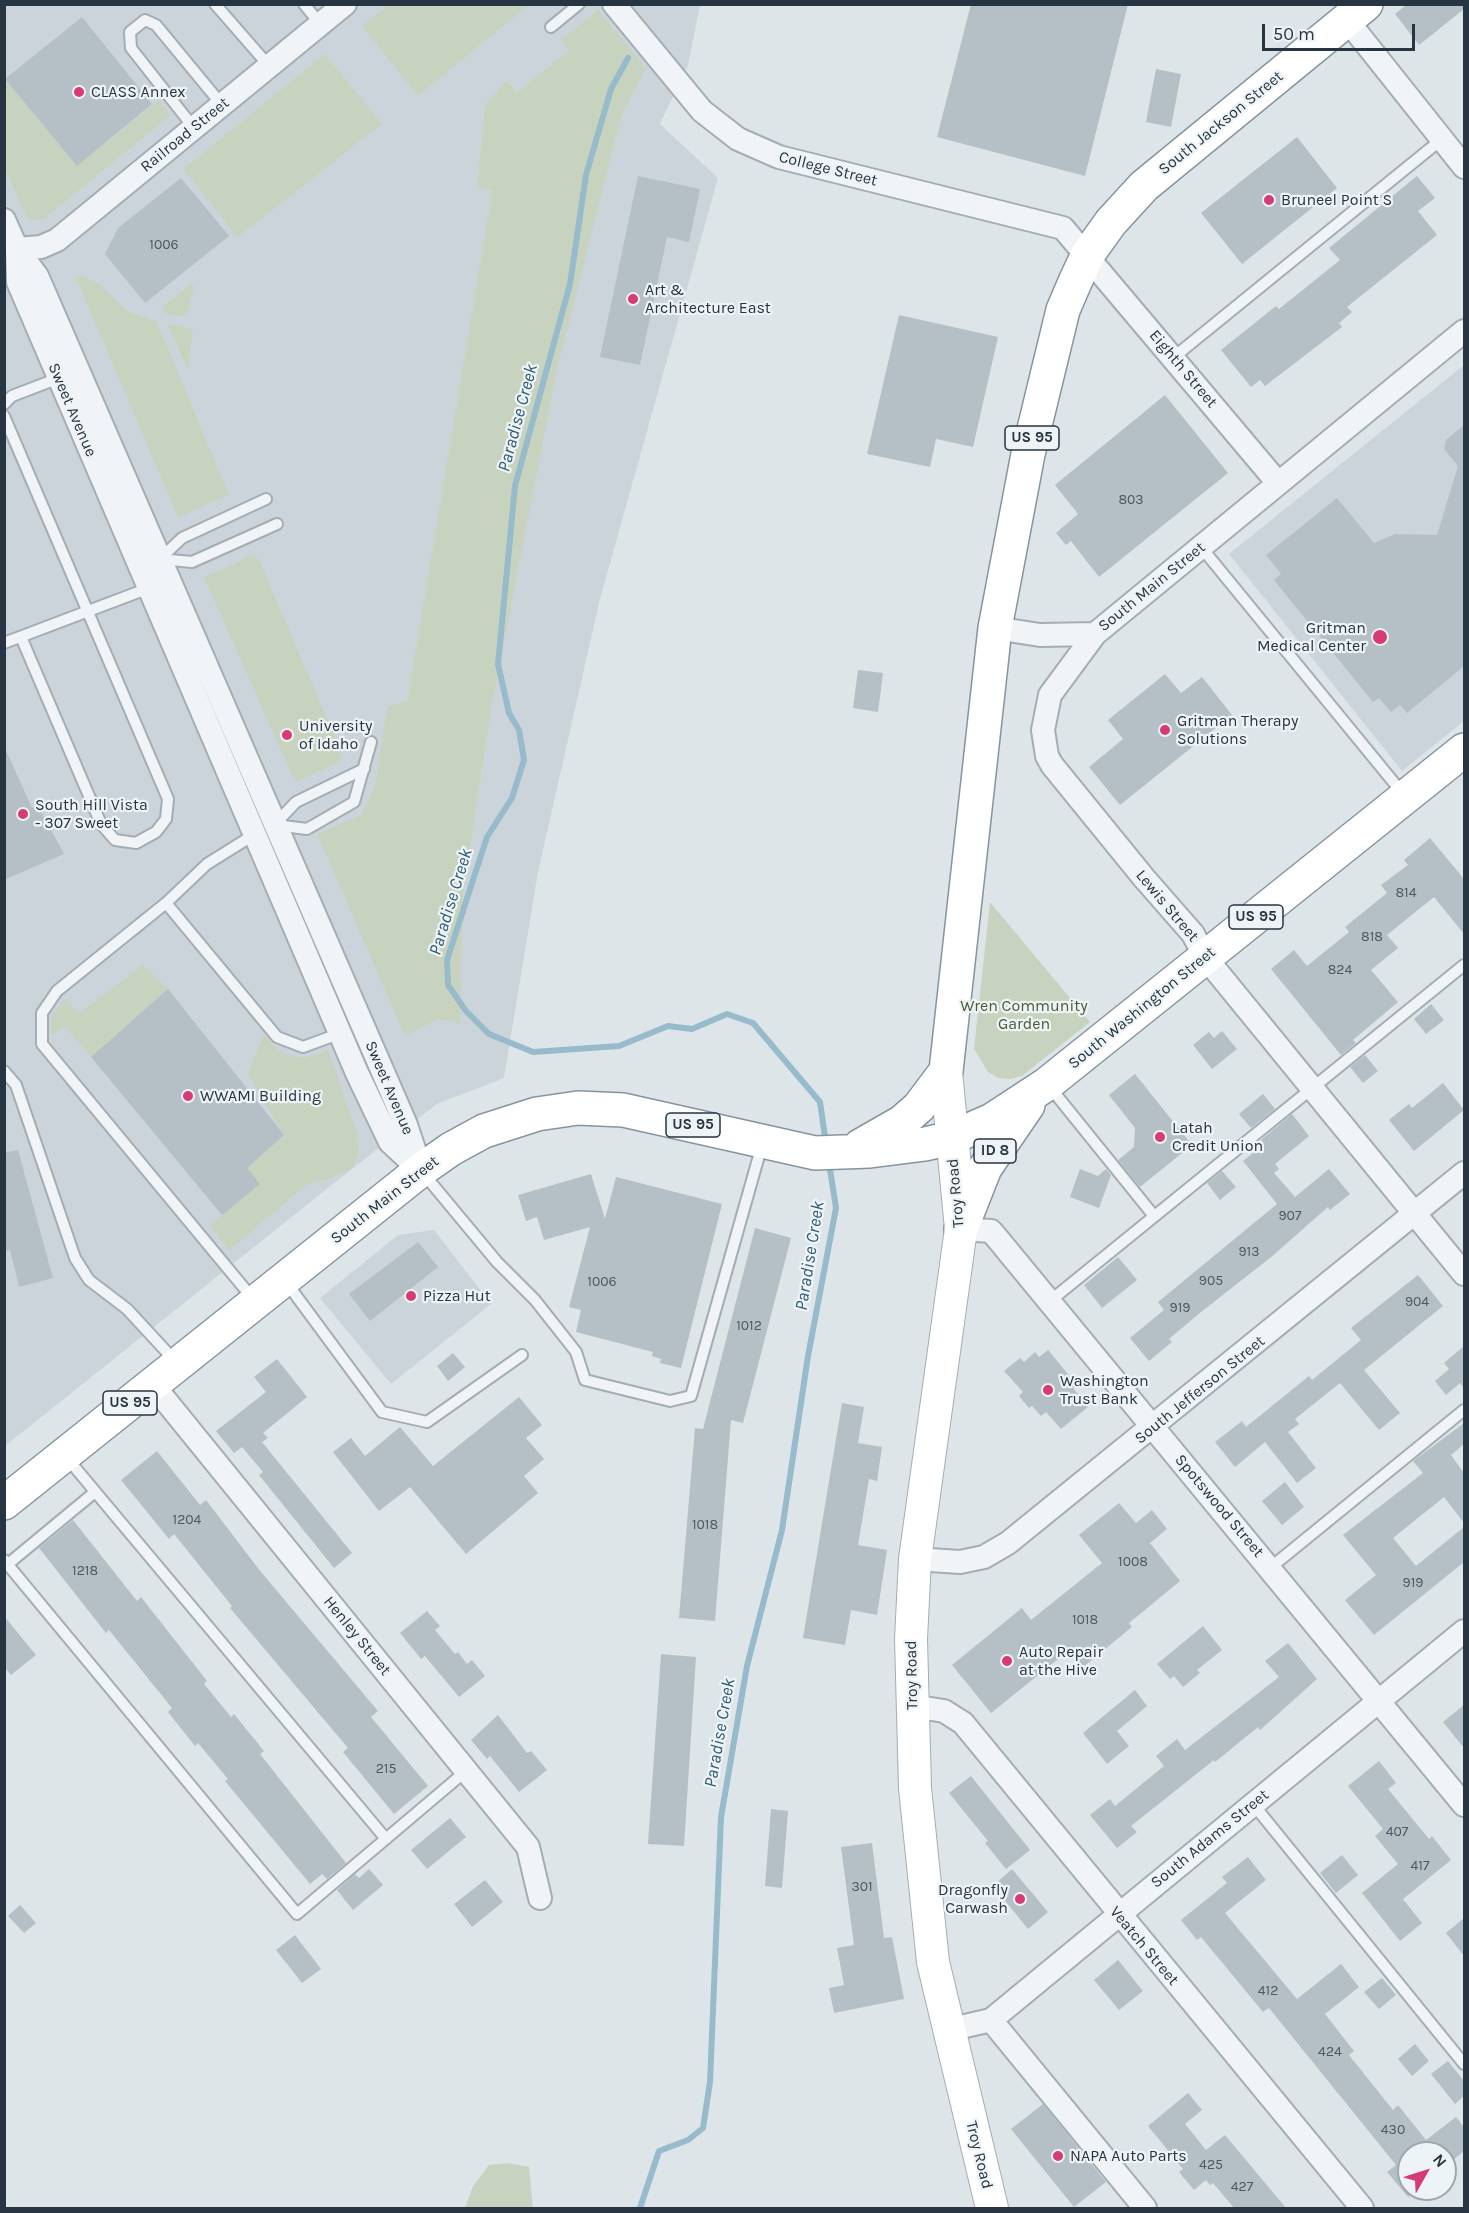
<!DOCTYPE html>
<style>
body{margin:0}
#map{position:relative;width:1469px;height:2213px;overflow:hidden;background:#dee5e9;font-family:Karla,sans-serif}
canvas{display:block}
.frame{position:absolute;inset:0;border:6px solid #263541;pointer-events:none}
.north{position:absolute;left:1397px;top:2141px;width:60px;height:60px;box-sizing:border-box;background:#eef3f6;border:2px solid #9ea7ae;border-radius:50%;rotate:51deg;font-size:16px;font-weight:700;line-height:24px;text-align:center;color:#263541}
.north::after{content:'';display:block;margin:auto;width:21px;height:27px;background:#d63b73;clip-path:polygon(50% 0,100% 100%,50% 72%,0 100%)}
.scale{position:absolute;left:1262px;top:24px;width:153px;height:27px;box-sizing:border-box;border:3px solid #263541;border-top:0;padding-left:8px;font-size:18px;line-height:21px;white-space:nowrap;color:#263541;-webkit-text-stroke:4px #eef3f6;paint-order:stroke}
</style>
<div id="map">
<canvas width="1469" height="2213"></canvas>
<div class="frame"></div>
<div class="north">N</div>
<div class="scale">50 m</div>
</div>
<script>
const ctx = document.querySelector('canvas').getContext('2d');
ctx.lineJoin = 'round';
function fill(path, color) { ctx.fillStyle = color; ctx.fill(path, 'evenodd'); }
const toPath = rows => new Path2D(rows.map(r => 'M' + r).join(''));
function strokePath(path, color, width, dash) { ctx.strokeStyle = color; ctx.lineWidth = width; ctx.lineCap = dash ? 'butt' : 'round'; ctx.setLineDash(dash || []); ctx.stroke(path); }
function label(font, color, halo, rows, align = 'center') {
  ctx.font = font + ' Karla,sans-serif'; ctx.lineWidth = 4.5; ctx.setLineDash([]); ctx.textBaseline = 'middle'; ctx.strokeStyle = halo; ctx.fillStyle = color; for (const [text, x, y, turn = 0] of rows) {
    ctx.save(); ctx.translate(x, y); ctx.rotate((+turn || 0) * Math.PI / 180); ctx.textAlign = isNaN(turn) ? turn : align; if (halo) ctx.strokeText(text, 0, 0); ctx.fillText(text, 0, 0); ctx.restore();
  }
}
fill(toPath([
 [5,5,700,5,688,65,660,124,718,178,600,599,538,872,504,1078,437,1104,353,1168,5,1446],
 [1464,365,1464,721,1402,771,1229,554],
 [434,1230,491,1304,391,1384,320,1298,398,1235]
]), '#ccd4db');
fill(toPath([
 [388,5,388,4,529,5,418,96,362,26],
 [598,10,646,68,622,115,558,365,491,710,463,893,460,1024,438,1019,405,1036,317,834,361,815,375,786,387,707,407,701,492,191,477,188,485,105,507,80,517,93,569,50,561,40],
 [325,54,382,124,238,237,183,169],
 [4,78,77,166,159,100,171,115,44,219,34,221,26,216,5,169],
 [77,275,97,282,127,311,157,322,229,495,178,517,75,276],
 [190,285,194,286,188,315,183,317,164,313,162,307],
 [171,324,193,329,188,370,168,326],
 [254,555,259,560,343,756,340,762,295,782,204,577],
 [990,902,1090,1022,1022,1076,1010,1079,998,1078,988,1072,974,1049],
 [143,965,168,989,91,1057,65,1027,51,1036,51,1016,65,999,79,1013],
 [263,1035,283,1054,304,1058,328,1050,358,1135,359,1152,353,1168,329,1179,306,1185,229,1251,210,1225,259,1185,247,1168,284,1135,248,1074],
 [508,2163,529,2167,533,2208,465,2208,473,2186,489,2165]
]), '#c8d3bf');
strokePath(toPath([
 [628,58,611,89,586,175,570,284,515,486,498,664,509,713,519,730,524,760,512,798,487,837,447,960,448,985,466,1011,489,1034,533,1052,619,1046,668,1026,692,1029,727,1014,753,1023,820,1102,826,1144],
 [640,2208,659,2151,688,2140,703,2128,710,2082,721,1817,747,1666,782,1530,808,1356,836,1208,829,1163]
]), '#97bbcb', 6);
fill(toPath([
 [971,4,1128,4,1085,176,937,137],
 [1407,4,1464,4,1464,9,1419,45,1395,14],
 [82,17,152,104,77,166,5,79],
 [1156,69,1181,74,1171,127,1146,122],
 [1297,137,1337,188,1242,264,1201,213],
 [638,176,700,189,689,242,667,237,640,365,600,357],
 [1417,176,1435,198,1418,211,1437,235,1347,307,1352,312,1339,323,1342,327,1265,386,1260,380,1251,387,1221,350,1276,306,1279,309,1340,260,1329,248],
 [181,178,229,236,145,303,105,254,118,228],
 [899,315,998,337,973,447,936,439,930,467,867,454],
 [1165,395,1228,473,1099,577,1071,541,1066,545,1056,533,1078,514,1055,485],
 [1464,425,1464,666,1407,713,1400,705,1391,712,1379,698,1373,702,1274,580,1281,574,1266,555,1337,498,1374,543,1395,534,1437,535,1458,466,1444,449,1446,440],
 [858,670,883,673,878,712,853,708],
 [1165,674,1181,693,1202,677,1232,715,1120,805,1089,767,1123,739,1108,720],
 [4,746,32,808,38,806,64,854,4,880],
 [1430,838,1464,879,1464,934,1434,897,1387,935,1398,948,1371,970,1398,1002,1353,1040,1356,1043,1341,1055,1271,969,1294,950,1307,966,1349,932,1345,927,1387,893,1381,885,1408,865,1404,860],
 [168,989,284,1135,247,1168,260,1184,222,1215,91,1057],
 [1431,1004,1444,1020,1426,1034,1414,1019],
 [1222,1031,1237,1049,1212,1069,1193,1045,1209,1032,1214,1038],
 [1365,1055,1378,1071,1363,1083,1350,1067],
 [1135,1074,1192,1145,1140,1187,1118,1160,1134,1147,1135,1128,1109,1095],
 [1443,1083,1464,1110,1414,1151,1389,1120,1409,1104,1412,1108],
 [1263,1094,1275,1109,1251,1128,1239,1114],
 [1292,1114,1309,1136,1275,1164,1279,1169,1274,1173,1295,1197,1329,1169,1350,1194,1330,1210,1328,1207,1270,1258,1201,1312,1169,1339,1172,1342,1149,1361,1130,1338,1164,1310,1158,1302,1277,1204,1243,1161,1264,1144,1261,1140],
 [18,1150,53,1278,19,1287,10,1250,4,1251,4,1153],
 [1080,1169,1098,1176,1106,1169,1111,1175,1099,1208,1070,1197],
 [1222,1171,1236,1187,1220,1200,1207,1183],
 [591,1174,605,1219,616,1177,722,1204,681,1368,660,1363,661,1359,652,1356,653,1352,576,1332,581,1310,569,1307,590,1227,544,1240,537,1217,526,1221,518,1195],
 [755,1228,791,1238,743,1423,731,1420,715,1621,679,1618,695,1428,703,1429],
 [418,1242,438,1267,370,1321,349,1294],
 [1118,1257,1137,1280,1102,1308,1084,1285],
 [1418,1275,1443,1306,1364,1370,1400,1413,1379,1430,1340,1383,1295,1419,1299,1424,1288,1432,1316,1468,1297,1483,1265,1442,1235,1467,1215,1442,1242,1421,1246,1427,1309,1376,1312,1380,1361,1340,1351,1328],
 [1464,1346,1464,1388,1460,1383,1446,1395,1435,1381,1449,1369,1444,1363],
 [1048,1350,1077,1385,1073,1388,1088,1407,1061,1429,1046,1412,1041,1416,1032,1406,1029,1408,1019,1396,1023,1392,1004,1371,1020,1358,1024,1362,1035,1352,1039,1357],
 [453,1353,465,1367,448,1381,437,1366],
 [277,1359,307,1397,263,1433,268,1438,262,1442,352,1553,334,1568,259,1475,263,1472,242,1447,234,1453,216,1431,266,1392,254,1377],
 [519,1397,542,1425,526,1438,544,1459,524,1476,538,1493,466,1554,410,1487,379,1511,333,1452,351,1438,365,1456,400,1427,433,1466],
 [842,1403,864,1407,858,1443,882,1447,877,1481,869,1479,858,1545,887,1550,877,1615,851,1610,845,1645,803,1638],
 [1464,1423,1464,1444,1451,1455,1464,1473,1464,1523,1444,1497,1393,1538,1416,1566,1464,1527,1464,1562,1374,1635,1345,1600,1376,1575,1343,1535,1423,1473,1413,1461],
 [157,1451,200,1505,206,1500,261,1572,378,1711,371,1717,428,1786,394,1814,343,1752,348,1748,230,1608,232,1606,174,1534,169,1539,121,1480],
 [1285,1482,1304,1507,1282,1525,1262,1501],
 [1119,1503,1136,1523,1152,1510,1167,1529,1150,1543,1180,1581,1129,1623,1132,1627,1082,1668,1068,1651,991,1713,952,1665,1022,1608,1031,1620,1102,1563,1079,1535],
 [73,1520,137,1601,141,1597,207,1681,204,1684,231,1717,234,1714,264,1751,260,1754,346,1863,327,1879,322,1874,310,1884,225,1781,228,1779,198,1743,195,1746,168,1712,172,1708,109,1630,106,1633,39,1548],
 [427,1611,440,1626,435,1630,455,1654,458,1652,467,1664,472,1660,485,1676,459,1697,425,1656,421,1659,400,1633],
 [4,1616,36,1655,11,1675,4,1667],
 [1203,1626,1222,1650,1197,1670,1200,1673,1183,1687,1174,1676,1170,1679,1157,1664],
 [1288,1643,1317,1679,1260,1730,1258,1727,1215,1762,1214,1760,1131,1826,1137,1832,1117,1848,1090,1815,1110,1799,1115,1806,1164,1766,1156,1756,1177,1739,1185,1750,1279,1677,1265,1661],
 [661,1654,696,1657,684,1846,648,1844],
 [1135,1690,1147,1706,1117,1731,1129,1746,1107,1764,1083,1733],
 [1464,1705,1464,1748,1443,1722],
 [498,1715,527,1753,531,1751,547,1770,519,1792,490,1756,487,1759,471,1740],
 [1379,1761,1396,1783,1388,1789,1429,1839,1432,1836,1451,1860,1403,1899,1422,1923,1400,1941,1362,1893,1398,1864,1375,1836,1383,1829,1348,1786],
 [971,1776,1030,1850,1006,1869,985,1843,988,1841,949,1793],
 [771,1809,788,1811,782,1888,765,1886],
 [450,1818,466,1837,427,1869,411,1850],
 [872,1843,884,1938,892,1937,904,1999,834,2013,829,1988,844,1985,837,1948,854,1945,841,1847],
 [1342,1855,1358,1875,1336,1893,1320,1873],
 [1248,1857,1266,1880,1225,1913,1297,1999,1341,1964,1359,1987,1325,2014,1354,2051,1349,2055,1393,2110,1398,2105,1426,2140,1456,2117,1464,2127,1464,2151,1445,2167,1445,2153,1409,2153,1409,2198,1387,2172,1396,2165,1269,2008,1263,2012,1201,1937,1197,1940,1181,1920,1227,1883,1222,1877],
 [369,1869,383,1885,353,1910,337,1890,355,1874,359,1878],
 [1012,1869,1048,1912,1028,1929,993,1886],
 [485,1880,503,1902,472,1927,454,1904],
 [20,1905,36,1923,24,1933,8,1916],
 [1464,1918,1464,1956,1446,1933],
 [295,1935,321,1969,302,1983,276,1950],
 [1118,1960,1143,1991,1119,2010,1094,1980],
 [1382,1978,1396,1995,1379,2009,1364,1992],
 [1415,2044,1429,2061,1412,2076,1398,2059],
 [1448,2061,1464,2081,1464,2096,1455,2104,1431,2074],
 [1188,2093,1202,2110,1185,2124,1206,2150,1225,2135,1286,2208,1234,2208,1213,2183,1210,2185,1206,2180,1194,2190,1179,2172,1183,2169,1148,2126],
 [1043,2104,1106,2182,1074,2207,1011,2129]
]), '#b5bfc6');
const service = toPath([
 [215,4,269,66],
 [304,4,321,25],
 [551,27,579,4],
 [194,128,131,48,130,32,145,20,156,25,222,105],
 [1174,357,1442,139],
 [4,404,12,396,59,378],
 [4,416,168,799,166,819,156,832,136,843,115,840,101,824,21,637],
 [1201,547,1404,795],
 [160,559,192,562,277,524],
 [160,559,182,538,266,499],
 [4,643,149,588],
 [274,825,296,802,364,769],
 [275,825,307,829,354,802,371,742],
 [166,903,207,864,255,834],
 [4,1071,16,1085,75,1258,89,1280,127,1309,176,1362],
 [1049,1086,1154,1216],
 [423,1173,497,1262,535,1300,576,1352,585,1380,670,1401,691,1396,762,1145],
 [286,1282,382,1412,427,1422,522,1355],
 [254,1300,42,1044,42,1013,57,991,166,903,277,1037,303,1047,341,1033],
 [1050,1301,1464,965],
 [67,1458,386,1839],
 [4,1560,297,1914,466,1771],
 [8,1564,95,1492],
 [1270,1568,1464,1410],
 [1253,1804,1464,2064]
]);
const minor = toPath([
 [614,4,702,111,738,139,779,157,1063,228,1278,483],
 [1347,20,1464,167],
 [4,220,17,249,37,276,406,1125,421,1170],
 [17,249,18,282,357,1073,390,1142,419,1169],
 [17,249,41,247,57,240,345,4],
 [1464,331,1095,634,1050,695,1043,730,1047,756,1052,765,1144,878,1193,934,1205,957,1464,1274],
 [995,628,1040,635,1095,634],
 [961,1229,991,1231,997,1238,1464,1805],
 [153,1385,528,1847,540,1898],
 [915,1559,960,1562,984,1557,1008,1543,1464,1173],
 [912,1706,944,1711,963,1723,1362,2208],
 [991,2020,1145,2208],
 [948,2030,991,2020,1464,1631]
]);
const secondary = toPath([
 [946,1071,961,1229,915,1559,911,1639,915,1788,933,1962,992,2208]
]);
const trunk = toPath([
 [860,1146,902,1122,919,1107,946,1071,995,628,1028,454,1063,310,1075,282,1088,254,1111,222,1144,186,1366,4],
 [961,1229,985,1168,1028,1105],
 [4,1503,421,1170,451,1149,484,1131,537,1114,578,1108,623,1110,815,1153,870,1151,925,1144,951,1138,992,1120,1047,1084,1464,750]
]);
strokePath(service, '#a3adb3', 14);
strokePath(minor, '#a3adb3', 26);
strokePath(secondary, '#a3adb3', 34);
strokePath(trunk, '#8595a0', 36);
strokePath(service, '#f1f4f7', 10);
strokePath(minor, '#f1f4f7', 22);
strokePath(secondary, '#fff', 32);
strokePath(trunk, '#fff', 33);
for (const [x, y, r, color] of [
 [79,92,6,"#d63b73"],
 [1269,200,6,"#d63b73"],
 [633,299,6,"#d63b73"],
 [1380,637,8,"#d63b73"],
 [1165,730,6,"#d63b73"],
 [287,735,6,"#d63b73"],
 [23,814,6,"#d63b73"],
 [188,1096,6,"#d63b73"],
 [1160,1137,6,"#d63b73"],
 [411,1296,6,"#d63b73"],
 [1048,1390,6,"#d63b73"],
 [1007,1661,6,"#d63b73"],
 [1020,1899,6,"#d63b73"],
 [1058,2156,6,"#d63b73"]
]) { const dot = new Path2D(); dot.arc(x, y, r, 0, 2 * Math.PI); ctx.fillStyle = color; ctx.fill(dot); strokePath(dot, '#eef3f6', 2); }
label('14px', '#4a5862', null, [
 ["1006",164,245],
 ["803",1131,500],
 ["814",1406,893],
 ["818",1372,937],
 ["824",1340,970],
 ["907",1290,1216],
 ["913",1249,1252],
 ["905",1211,1281],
 ["1006",602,1282],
 ["904",1417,1302],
 ["919",1180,1308],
 ["1012",749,1326],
 ["1204",187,1520],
 ["1018",705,1525],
 ["1008",1133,1562],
 ["1218",85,1571],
 ["919",1413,1583],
 ["1018",1085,1620],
 ["215",386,1769],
 ["407",1397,1832],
 ["417",1420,1866],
 ["301",862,1887],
 ["412",1268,1991],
 ["424",1330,2052],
 ["430",1393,2130],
 ["425",1211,2165],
 ["427",1242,2187]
]);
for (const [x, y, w] of [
 [1032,438,54],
 [1256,917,54],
 [693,1125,54],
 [995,1151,42],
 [130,1403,54]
]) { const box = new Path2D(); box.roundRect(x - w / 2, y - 12, w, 24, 4.5); ctx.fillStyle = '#eef3f6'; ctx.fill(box); strokePath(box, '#263541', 1.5); }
label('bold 15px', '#263541', null, [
 ["US 95",1032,438],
 ["US 95",1256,917],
 ["US 95",693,1125],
 ["ID 8",995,1151],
 ["US 95",130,1403]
]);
label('16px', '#263541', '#eef3f6', [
 ["CLASS Annex",91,92],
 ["Bruneel Point S",1281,200],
 ["Art &",645,290],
 ["Architecture East",645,308],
 ["Gritman",1366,628,"right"],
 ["Medical Center",1366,646,"right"],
 ["Gritman Therapy",1177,721],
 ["Solutions",1177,739],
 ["University",299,726],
 ["of Idaho",299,744],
 ["South Hill Vista",35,805],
 ["- 307 Sweet",35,823],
 ["WWAMI Building",200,1096],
 ["Latah",1172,1128],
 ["Credit Union",1172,1146],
 ["Pizza Hut",423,1296],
 ["Washington",1060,1381],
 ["Trust Bank",1060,1399],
 ["Auto Repair",1019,1652],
 ["at the Hive",1019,1670],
 ["Dragonfly",1008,1890,"right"],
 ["Carwash",1008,1908,"right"],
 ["NAPA Auto Parts",1070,2156]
], 'left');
label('16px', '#263541', '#eef3f6', [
 ["South Jackson Street",1221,123,-39],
 ["Railroad Street",185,135,-39],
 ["College Street",828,169,14],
 ["Eighth Street",1183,369,50],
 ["Sweet Avenue",72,410,67],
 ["South Main Street",1152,587,-39],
 ["Lewis Street",1167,906,50],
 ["South Washington Street",1142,1008,-39],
 ["Sweet Avenue",389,1088,67],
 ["Troy Road",956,1193,-95],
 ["South Main Street",385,1200,-38],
 ["South Jefferson Street",1200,1390,-39],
 ["Spotswood Street",1219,1506,50],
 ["Henley Street",357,1636,51],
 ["Troy Road",912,1675,-91],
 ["South Adams Street",1210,1839,-39],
 ["Veatch Street",1144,1946,50],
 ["Troy Road",979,2155,76]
]);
label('16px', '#445d33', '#eef3f6', [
 ["Wren Community",1024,1006],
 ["Garden",1024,1024]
]);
label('italic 18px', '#2e5e77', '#eef3f6', [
 ["Paradise Creek",518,418,-75],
 ["Paradise Creek",451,902,-73],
 ["Paradise Creek",810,1256,-81],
 ["Paradise Creek",720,1733,-80]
]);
</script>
